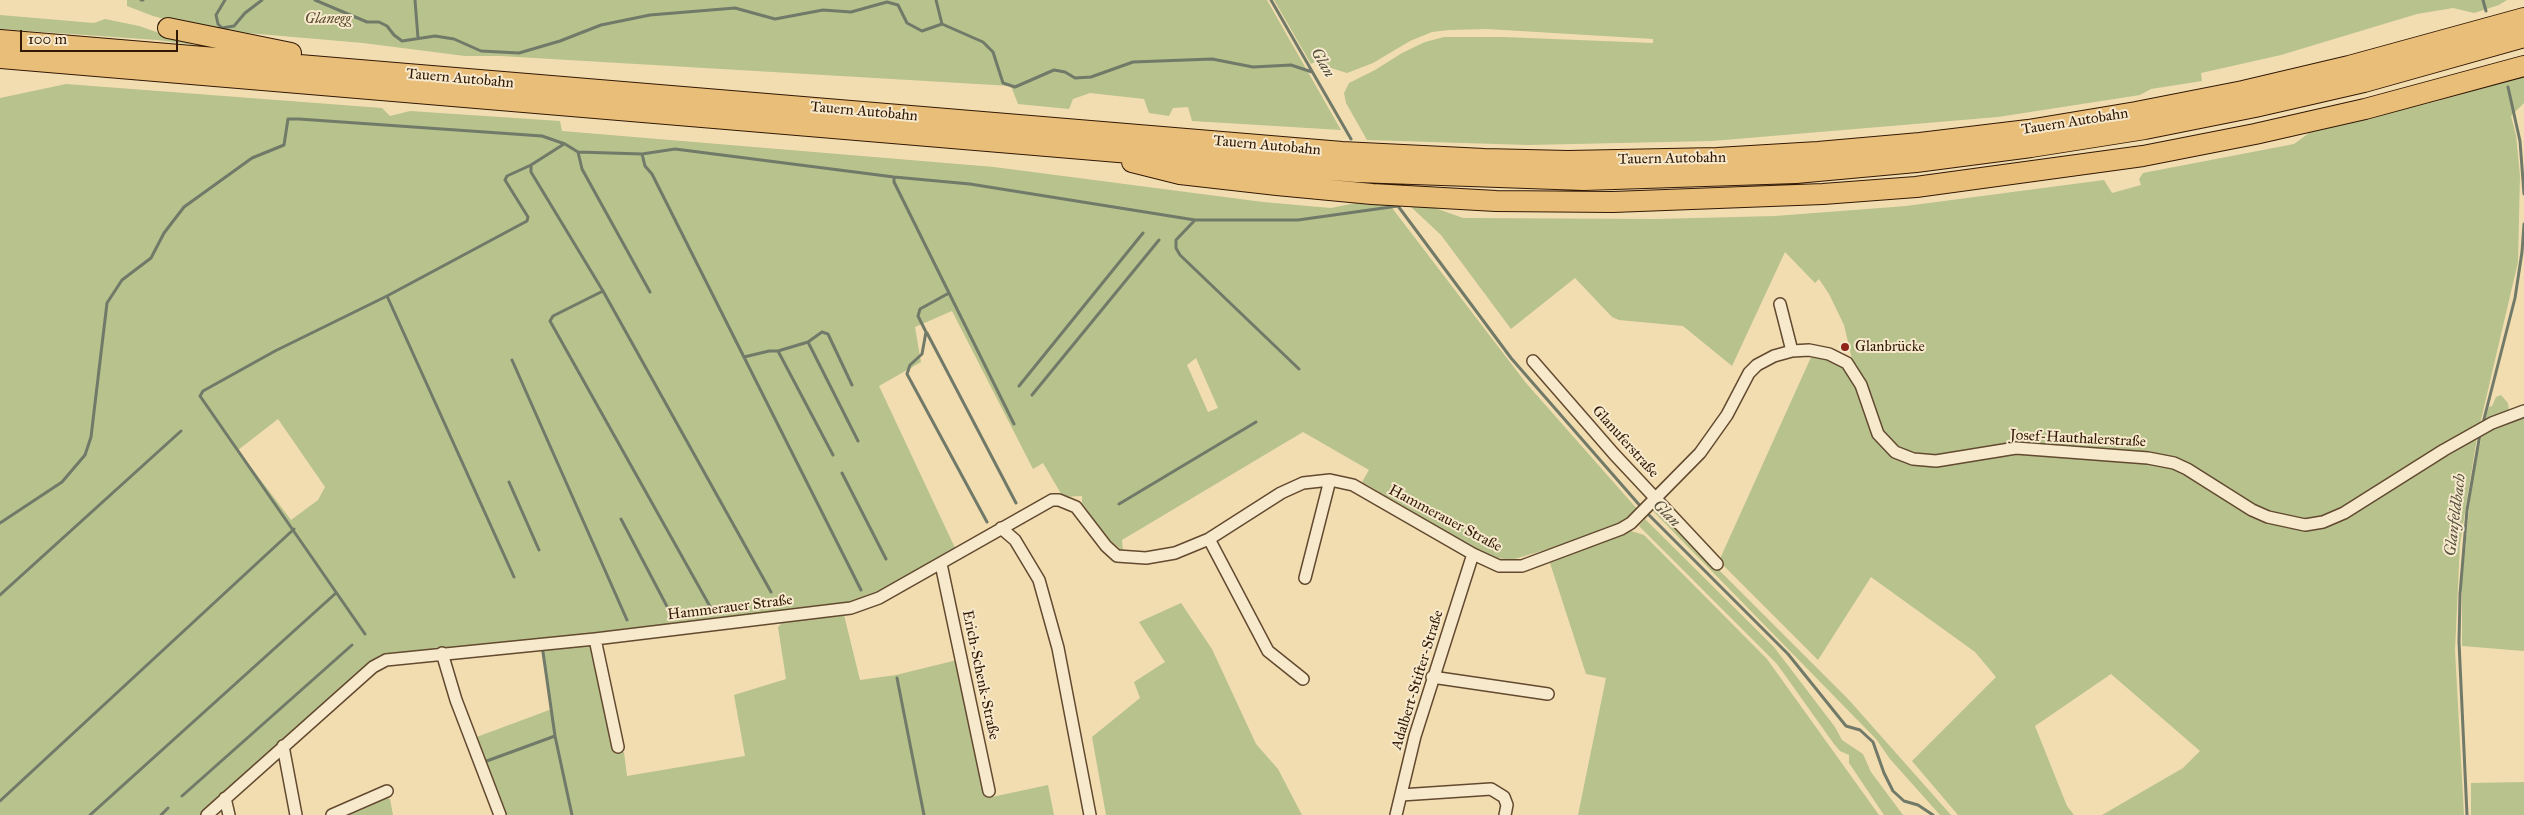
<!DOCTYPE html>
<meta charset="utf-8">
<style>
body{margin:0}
#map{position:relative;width:2524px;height:815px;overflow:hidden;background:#f2ddb0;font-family:"IM FELL Great Primer",serif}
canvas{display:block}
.scale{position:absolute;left:20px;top:30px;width:158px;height:22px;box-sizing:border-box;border:2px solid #321806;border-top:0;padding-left:6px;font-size:15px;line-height:18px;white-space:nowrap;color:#321806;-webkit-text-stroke:4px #f7e9cc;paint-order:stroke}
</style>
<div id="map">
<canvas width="2524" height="815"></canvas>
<div class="scale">100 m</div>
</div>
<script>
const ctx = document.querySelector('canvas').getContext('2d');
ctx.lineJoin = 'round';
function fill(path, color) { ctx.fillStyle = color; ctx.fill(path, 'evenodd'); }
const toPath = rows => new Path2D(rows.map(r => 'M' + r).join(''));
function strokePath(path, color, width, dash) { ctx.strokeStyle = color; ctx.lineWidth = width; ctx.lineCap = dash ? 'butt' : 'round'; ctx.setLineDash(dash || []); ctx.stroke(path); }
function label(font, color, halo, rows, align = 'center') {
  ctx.font = font + ' "IM FELL Great Primer",serif'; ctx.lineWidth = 4; ctx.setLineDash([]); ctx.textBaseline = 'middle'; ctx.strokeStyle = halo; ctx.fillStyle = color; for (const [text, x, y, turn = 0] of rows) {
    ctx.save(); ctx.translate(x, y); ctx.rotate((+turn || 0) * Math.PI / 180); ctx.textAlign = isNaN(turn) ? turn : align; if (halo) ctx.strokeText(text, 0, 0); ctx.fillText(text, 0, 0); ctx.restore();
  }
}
fill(toPath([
 [127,0,1267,0,1341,130,1192,121,1188,107,1173,108,1169,116,1149,113,1144,99,1090,93,1073,99,1069,109,1018,104,1011,86,500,56,465,56,363,43,247,33,185,24,153,16,127,6],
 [1274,0,2507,0,2499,5,2474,13,2453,8,2417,14,2281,55,2201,73,2202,81,2151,89,2140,95,1998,117,1712,141,1528,145,1367,140,1346,103,1344,93,1349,83,1375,70,1402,53,1425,42,1444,37,1503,37,1653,43,1653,39,1487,29,1449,30,1432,32,1410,41,1373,63,1347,73,1331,68,1321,59,1311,64],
 [0,15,94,23,105,19,139,26,194,45,157,40,0,29],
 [2524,76,2524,103,2511,116,2516,135,2520,176,2518,262,2477,437,2460,544,2455,650,2464,815,2102,815,2183,768,2200,751,2111,674,2035,726,2067,806,2074,815,1958,815,1912,761,1996,677,1975,652,1871,577,1818,660,1719,561,1812,355,1826,357,1846,369,1852,359,1844,325,1829,294,1819,279,1815,283,1785,252,1732,366,1683,326,1619,320,1612,317,1575,278,1511,329,1441,235,1410,206,1435,208,1463,218,1656,219,1775,216,1906,206,2104,180,2112,193,2141,185,2139,179,2143,173,2294,144,2309,133,2434,102],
 [66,84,382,108,390,116,410,111,560,121,562,131,994,167,1263,202,1331,208,1356,203,1389,204,1526,383,1638,510,1631,518,1562,545,1511,560,1491,557,1362,482,1369,470,1303,432,1122,540,1123,551,1105,536,1082,503,1082,496,1063,497,1043,463,1033,469,952,311,915,327,921,362,879,386,956,550,870,597,848,603,538,640,380,655,206,815,0,815,0,98],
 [1196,358,1218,408,1208,412,1187,365],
 [278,419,325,487,318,500,291,520,238,450],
 [2501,395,2508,403,2509,410,2524,406,2524,651,2462,646,2462,580,2471,489,2485,419,2489,407,2492,406,2496,397],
 [1657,503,1712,563,1849,700,1951,815,1940,815,1890,759,1876,739,1651,509],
 [1645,519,1774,647,1835,727,1842,740,1863,754,1871,772,1903,815,1884,815,1849,763,1849,755,1840,751,1834,744,1777,664,1639,526],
 [1631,531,1644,535,1767,659,1879,815,1578,815,1606,678,1586,674,1550,563],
 [1181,603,1212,649,1256,744,1278,769,1302,815,1106,815,1092,737,1140,698,1134,682,1165,662,1139,622],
 [844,615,860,680,896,675,957,660,987,798,1048,785,1054,815,501,815,474,738,552,709,541,649,591,643,617,753,624,752,627,776,745,756,734,695,786,679,778,627,782,623],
 [2524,782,2524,815,2471,815,2471,783],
 [384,797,390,799,393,815,347,815,346,812]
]), '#b7c28d');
strokePath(toPath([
 [141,0,143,0],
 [225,0,216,15,218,24,222,28,234,26,245,13,262,0],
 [315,0,367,22,379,22,387,26,394,35,402,41,435,36,454,39,481,51,519,53,560,41,601,25,650,15,735,8,775,19,823,10,851,12,887,2,898,5,907,23,922,31,942,24],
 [415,0,418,38],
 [936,0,942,24,983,42,993,52,1003,83,1015,87,1054,70,1065,72,1075,78,1091,77,1133,62,1212,59,1253,67,1291,65,1312,72],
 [1271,0,1351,139],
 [2483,0,2486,11],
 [2508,87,2520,141,2524,194],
 [578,152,582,169,650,292],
 [642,154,645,166,652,174,861,590],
 [531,165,531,172,603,291,771,592],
 [894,177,894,182,1014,424],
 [1195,220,1176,240,1176,248,1180,255,1299,369],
 [603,291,553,316,550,321,712,610],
 [949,293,920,309,918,316,926,332,922,354,910,365,907,374,987,522],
 [387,296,514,577],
 [927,333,1016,503],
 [808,342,858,441],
 [778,351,833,455],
 [744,357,769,351,778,351,808,342,822,332,828,334,852,385],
 [512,360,627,620],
 [1019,386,1143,233],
 [1032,395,1159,240],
 [2483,423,2515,298,2522,252,2524,224],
 [842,473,886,559],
 [509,482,539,550],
 [1119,504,1256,422],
 [1646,512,1788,654,1846,726,1860,730,1873,742,1884,773,1893,791,1904,801,1918,805,1933,815],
 [621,519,671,614],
 [0,523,62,482,85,455,91,437,107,303,122,280,151,258,164,233,184,207,252,158,284,145,288,119,299,119,542,136,565,144,578,152,642,154,675,149,894,177,970,184,1195,220,1298,220,1398,206,1511,358,1642,508],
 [0,595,181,431],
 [365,634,200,396,203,391,275,351,387,296,527,221,528,217,505,180,507,176,531,165,564,144],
 [543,652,555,736,572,815],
 [897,678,924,815],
 [484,762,555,736],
 [182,796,352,645],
 [0,801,294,529],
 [90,815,336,593],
 [161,815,168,808],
 [2467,815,2459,642,2460,594,2467,510,2480,434]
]), '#717a69', 3);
const minor = toPath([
 [1780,304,1792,351],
 [1533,361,1614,454,1717,564],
 [1001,528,1015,540,1039,580,1058,648,1090,815],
 [1209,539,1268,651,1303,679],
 [941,564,989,791],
 [1305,578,1330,480],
 [595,639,618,747],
 [442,653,456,700,500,815],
 [1432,677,1548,694],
 [283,746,296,815],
 [1401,795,1491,789,1504,797,1507,805,1505,815],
 [225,798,229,815],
 [207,815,373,667,386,660,595,639,851,608,879,598,1052,500,1059,500,1076,507,1106,546,1117,556,1146,558,1175,553,1209,539,1281,493,1303,483,1330,480,1353,485,1473,554,1499,566,1522,566,1621,529,1631,523,1700,453,1727,415,1749,373,1757,365,1774,356,1792,351,1809,350,1829,354,1847,363,1861,385,1878,434,1895,452,1913,459,1936,461,2016,448,2148,458,2174,463,2187,469,2252,510,2268,517,2305,525,2323,522,2344,513,2444,450,2492,423,2524,411],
 [332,815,387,791],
 [1396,815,1415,736,1473,554]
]);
const motorway = toPath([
 [168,28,291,53],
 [0,40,1342,152,1484,159,1568,161,1717,158,1818,152,1920,143,2028,130,2136,112,2243,91,2349,66,2524,18],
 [0,58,1356,172,1584,180,1796,173,1916,162,2031,147,2145,129,2255,107,2364,82,2524,37],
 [1132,162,1180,174,1277,185,1372,194,1496,201,1613,202,1823,194,1916,187,2143,156,2255,134,2365,109,2524,66]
]);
strokePath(minor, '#624930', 14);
strokePath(motorway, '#321806', 22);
strokePath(minor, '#f7e9cc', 11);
strokePath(motorway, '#e9be78', 20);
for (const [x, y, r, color] of [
 [1845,347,5,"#8f2418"]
]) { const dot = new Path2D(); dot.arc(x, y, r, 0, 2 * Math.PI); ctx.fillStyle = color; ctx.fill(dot); strokePath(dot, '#f7e9cc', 2); }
label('italic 15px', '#5a4b2e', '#f7e9cc', [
 ["Glanegg",328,19]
]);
label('15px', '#321806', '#f7e9cc', [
 ["Tauern Autobahn",460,79,5],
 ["Tauern Autobahn",864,112,5],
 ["Tauern Autobahn",2075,122,-9],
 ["Tauern Autobahn",1267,146,5],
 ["Tauern Autobahn",1672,159,-1],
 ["Josef-Hauthalerstraße",2078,439,3],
 ["Glanuferstraße",1625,442,48],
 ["Hammerauer Straße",1445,519,28],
 ["Hammerauer Straße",730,608,-7],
 ["Erich-Schenk-Straße",980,675,78],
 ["Adalbert-Stifter-Straße",1418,680,-73]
]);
label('15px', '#321806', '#f7e9cc', [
 ["Glanbrücke",1855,347]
], 'left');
label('italic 16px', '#575140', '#f7e9cc', [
 ["Glan",1322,63,60],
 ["Glan",1666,514,45],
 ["Glanfeldbach",2456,515,-83]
]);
</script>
